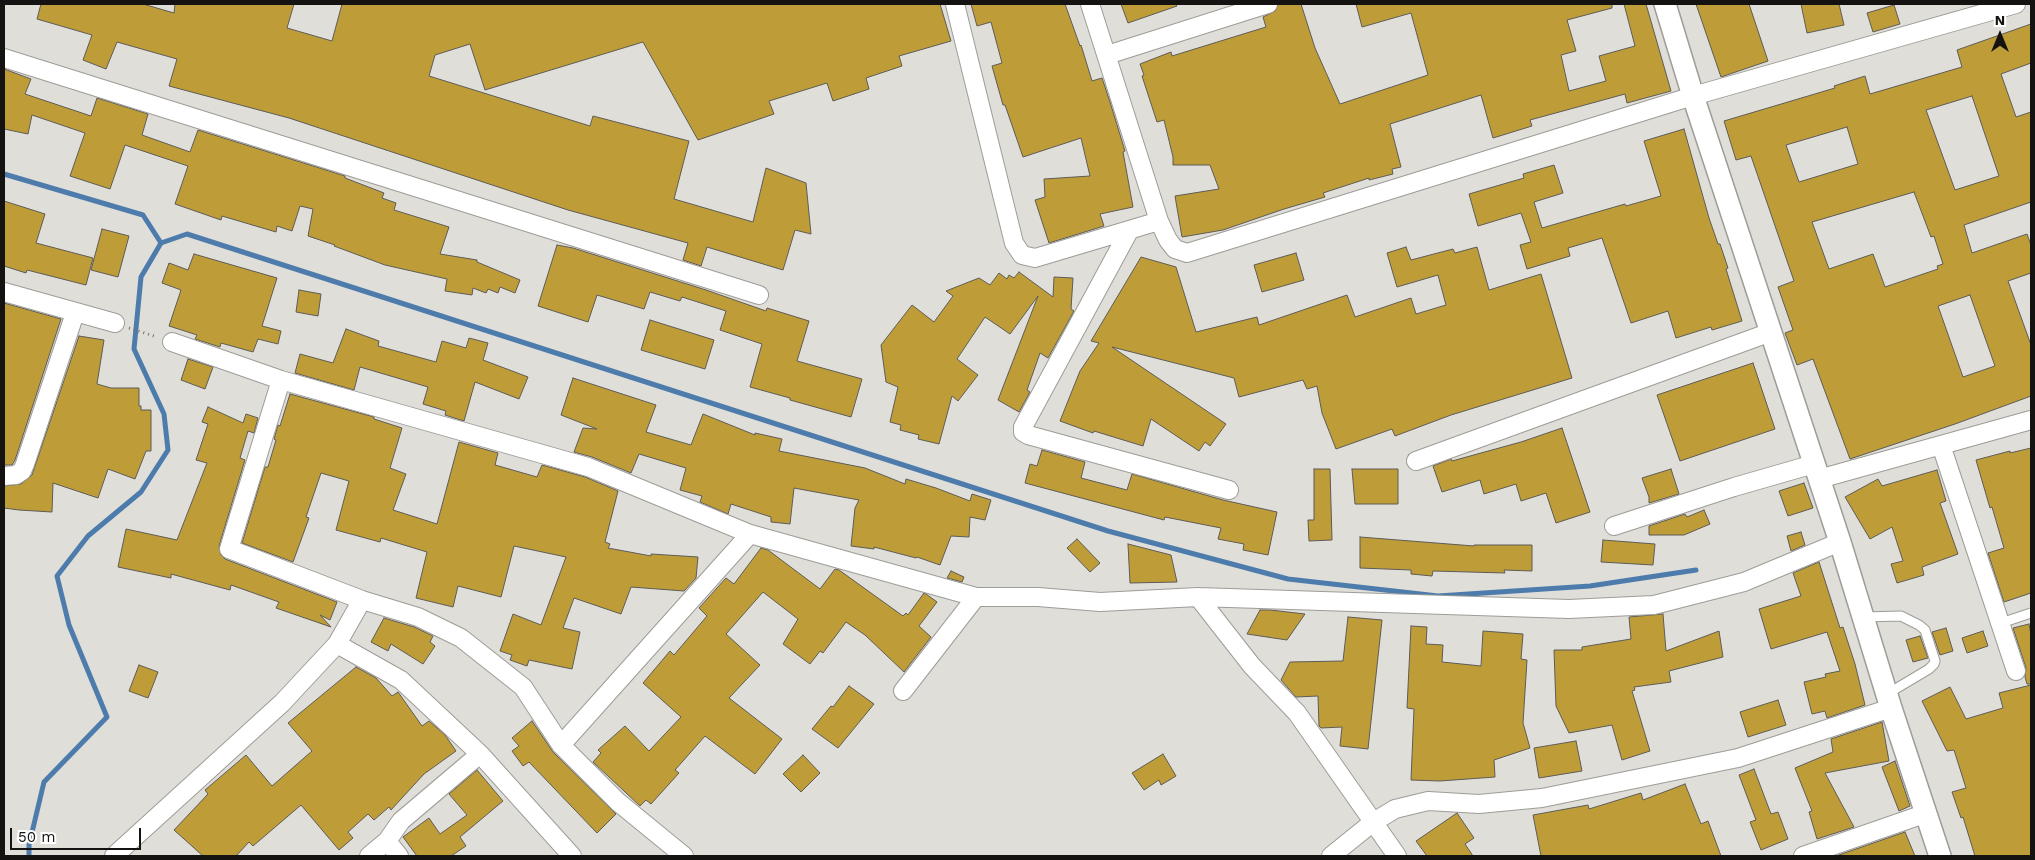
<!DOCTYPE html>
<style>
body{margin:0}
#map{position:relative;width:2035px;height:860px;overflow:hidden;background:#e0ded8;font-family:"Work Sans",sans-serif}
canvas{display:block}
.frame{position:absolute;inset:0;border:5px solid #141311;pointer-events:none}
.north{position:absolute;left:1975px;top:10px;width:50px;height:50px;-webkit-text-stroke:4px #fff;paint-order:stroke;rotate:0deg;font-size:14px;font-weight:700;line-height:20px;text-align:center;color:#141311}
.north::after{content:'';display:block;margin:auto;width:18px;height:22px;background:#141311;clip-path:polygon(50% 0,100% 100%,50% 72%,0 100%)}
.scale{position:absolute;left:10px;top:828px;width:131px;height:22px;box-sizing:border-box;border:2px solid #141311;border-top:0;padding-left:6px;font-size:15px;line-height:18px;white-space:nowrap;color:#141311;-webkit-text-stroke:4px #fff;paint-order:stroke}
</style>
<div id="map">
<canvas width="2035" height="860"></canvas>
<div class="frame"></div>
<div class="north">N</div>
<div class="scale">50 m</div>
</div>
<script>
const ctx = document.querySelector('canvas').getContext('2d');
ctx.lineJoin = 'round';
const toPath = rows => new Path2D(rows.map(r => 'M' + r).join(''));
function strokePath(path, color, width, dash) { ctx.strokeStyle = color; ctx.lineWidth = width; ctx.lineCap = dash ? 'butt' : 'round'; ctx.setLineDash(dash || []); ctx.stroke(path); }
function fill(path, color) { ctx.fillStyle = color; ctx.fill(path, 'evenodd'); }
strokePath(toPath([
 [4,174,143,215,161,243],
 [29,856,29,845,44,782,107,717,69,625,57,576,88,536,141,492,168,450,164,414,134,349,141,277,161,243,187,234,1108,531,1288,579,1438,596,1590,586,1696,570]
]), '#4d7cac', 5);
const building = toPath([
 [41,4,143,4,174,13,175,4,294,4,287,28,332,41,342,4,940,4,951,41,899,56,902,66,866,78,869,89,833,101,827,83,769,101,774,114,698,140,643,42,485,90,470,44,435,55,429,76,590,126,593,116,689,141,674,199,753,222,766,168,806,183,811,234,795,230,783,270,707,247,701,266,683,260,688,243,568,210,289,118,169,86,177,59,117,42,106,69,83,60,92,35,37,19,41,4],
 [971,4,1065,4,1080,46,1081,45,1092,81,1102,78,1110,102,1125,151,1123,152,1133,207,1100,214,1104,226,1049,243,1035,200,1045,197,1044,179,1090,176,1081,138,1023,157,1005,105,1003,105,992,66,1002,63,991,22,977,26,971,4],
 [1121,4,1176,4,1177,6,1128,23,1121,4],
 [1278,4,1301,4,1315,48,1340,104,1428,75,1411,13,1362,27,1356,4,1612,4,1612,8,1567,20,1576,51,1561,55,1569,91,1606,81,1599,56,1635,46,1624,4,1646,4,1671,91,1627,103,1625,94,1530,120,1532,126,1493,138,1481,95,1390,124,1401,167,1392,169,1393,174,1369,180,1369,178,1323,193,1325,197,1284,209,1223,230,1182,237,1175,196,1219,189,1210,165,1173,165,1173,157,1164,120,1157,122,1142,76,1144,75,1140,64,1171,52,1172,56,1266,27,1263,17,1275,11,1278,4],
 [1696,4,1749,4,1768,61,1721,77,1696,4],
 [1801,4,1839,4,1844,25,1807,33,1801,4],
 [1894,5,1900,24,1873,32,1867,13,1894,5],
 [2031,24,2031,63,2001,74,2016,117,2031,112,2031,202,1964,225,1972,253,2027,234,2031,245,2031,273,2008,281,2031,345,2031,396,1955,424,1850,459,1813,359,1797,365,1785,333,1793,330,1778,287,1794,281,1751,156,1736,160,1724,121,1835,88,1834,86,1865,76,1870,94,1962,67,1957,50,2031,24],
 [1972,96,1999,176,1955,190,1926,110,1972,96],
 [1847,127,1858,164,1799,182,1786,145,1847,127],
 [1914,192,1931,237,1934,236,1943,264,1937,266,1938,269,1885,287,1873,254,1829,269,1812,222,1914,192],
 [1970,295,1995,366,1963,377,1938,306,1970,295],
 [4,69,31,79,25,94,91,116,97,98,148,114,142,135,190,152,198,130,345,176,345,178,384,193,382,198,396,203,394,210,449,227,440,254,477,260,477,262,520,280,515,293,500,287,498,293,488,289,486,293,473,288,472,295,445,291,447,279,385,265,334,246,335,245,308,236,313,209,300,206,292,231,277,226,276,232,222,216,221,220,175,204,188,166,125,145,110,189,70,176,85,133,32,115,28,134,4,129,4,69],
 [1684,129,1709,218,1718,244,1720,244,1728,268,1726,269,1742,321,1712,330,1711,327,1676,338,1668,311,1631,323,1602,238,1568,248,1570,256,1527,269,1520,245,1531,242,1521,213,1478,226,1469,194,1524,178,1523,174,1554,165,1563,193,1534,202,1542,228,1625,204,1626,206,1661,196,1644,141,1684,129],
 [4,201,45,214,36,243,93,258,86,285,27,270,26,273,4,266,4,201],
 [102,229,129,236,118,277,91,270,102,229],
 [557,245,573,248,706,290,766,311,767,308,809,321,797,361,862,379,851,417,790,400,790,398,750,387,762,344,720,330,726,311,682,297,680,301,650,292,644,309,597,295,588,322,538,306,557,245],
 [1406,247,1411,260,1453,249,1455,253,1477,247,1489,290,1541,274,1572,378,1451,415,1395,436,1392,429,1336,449,1322,413,1317,386,1307,389,1303,380,1239,397,1234,378,1112,347,1226,424,1210,446,1205,442,1199,451,1151,419,1143,446,1094,431,1093,433,1060,421,1080,371,1099,343,1091,341,1141,257,1176,267,1196,332,1257,317,1259,325,1347,295,1355,317,1411,298,1416,314,1446,305,1438,275,1397,287,1387,253,1406,247],
 [1296,253,1304,280,1262,292,1254,265,1296,253],
 [194,254,277,278,262,326,281,331,278,344,258,339,253,352,221,343,220,347,195,339,197,335,169,326,181,290,162,283,169,263,188,270,194,254],
 [1019,272,1053,297,1054,277,1073,278,1071,309,1074,311,1048,358,1040,353,1027,390,1030,392,1019,412,998,400,1038,296,1010,334,985,317,957,359,978,375,958,401,952,396,939,444,918,439,919,435,900,430,901,425,890,422,898,387,886,382,881,345,912,305,934,322,953,296,946,291,979,278,990,285,999,273,1007,279,1009,275,1014,278,1019,272],
 [299,290,321,294,318,316,296,312,299,290],
 [4,303,61,319,15,460,12,465,4,465,4,303],
 [650,320,714,340,705,369,641,350,650,320],
 [346,329,379,341,378,346,436,362,442,341,466,348,469,338,488,343,483,360,528,377,519,399,475,382,464,421,445,415,446,411,423,404,428,387,360,367,354,390,295,373,300,354,333,363,346,329],
 [79,336,104,340,97,384,111,388,139,388,139,406,141,406,141,410,151,410,151,451,146,451,135,479,108,469,98,498,53,483,52,512,19,510,4,508,4,486,21,484,32,475,79,336],
 [188,359,213,367,205,389,181,380,188,359],
 [1753,363,1775,429,1680,461,1657,395,1753,363],
 [573,378,656,405,646,432,691,445,703,414,755,435,755,433,782,439,779,451,865,468,905,484,906,479,936,488,970,501,972,494,991,500,985,520,970,517,969,537,951,536,940,565,917,557,916,558,874,547,874,549,851,546,855,508,859,500,794,488,790,524,771,522,771,517,731,504,728,514,700,502,702,496,680,490,686,468,639,454,631,473,592,457,574,452,583,428,597,429,561,415,573,378],
 [290,394,374,417,374,419,402,428,390,468,406,474,393,510,437,524,459,442,498,453,495,465,537,477,542,465,585,477,618,491,605,542,610,544,608,548,651,556,651,554,698,557,696,578,684,591,631,587,621,614,574,598,563,628,580,632,572,669,529,660,527,666,510,660,512,655,500,651,513,614,541,625,566,557,514,546,501,597,458,586,453,607,416,598,427,552,381,538,380,542,336,530,349,481,321,473,306,517,309,518,293,562,242,543,265,467,268,467,276,440,274,439,278,425,280,426,290,394],
 [208,407,243,423,246,414,258,418,254,433,248,431,240,458,245,460,219,546,221,555,225,559,337,602,330,620,320,615,331,627,276,608,279,602,231,585,230,590,171,574,171,578,118,567,126,529,177,540,207,463,196,460,208,424,202,422,208,407],
 [1562,428,1590,512,1556,523,1546,493,1521,501,1516,484,1484,494,1480,480,1442,492,1433,466,1451,459,1452,461,1521,442,1562,428],
 [2031,448,2031,593,2004,602,1988,553,2004,548,1992,507,1990,508,1976,460,2010,451,2010,453,2031,448],
 [1042,450,1085,462,1081,478,1127,490,1132,474,1223,500,1277,512,1268,555,1243,550,1244,544,1218,539,1221,528,1165,517,1164,520,1025,483,1030,464,1037,466,1042,450],
 [1314,469,1330,469,1332,540,1309,541,1308,520,1314,520,1314,469],
 [1352,469,1398,469,1398,504,1355,504,1352,469],
 [1671,469,1679,494,1649,503,1649,497,1642,478,1671,469],
 [1937,470,1946,501,1940,503,1958,554,1922,567,1924,575,1897,583,1891,564,1903,561,1892,527,1870,539,1845,497,1878,479,1882,486,1937,470],
 [1804,483,1813,508,1788,516,1779,491,1804,483],
 [1704,510,1710,524,1684,535,1649,535,1649,526,1685,514,1687,517,1704,510],
 [1801,532,1805,545,1791,551,1787,536,1801,532],
 [1360,537,1474,546,1474,545,1532,545,1532,571,1504,570,1505,573,1433,571,1432,576,1411,574,1411,570,1360,568,1360,537],
 [1077,539,1100,563,1090,572,1067,548,1077,539],
 [1603,540,1655,544,1653,565,1601,562,1603,540],
 [1128,544,1171,555,1177,582,1130,583,1128,544],
 [761,548,768,550,820,589,835,569,839,570,903,616,906,613,908,615,924,593,926,594,937,602,919,626,931,637,904,672,865,635,846,622,823,653,820,651,810,664,783,644,798,619,763,592,726,634,760,665,729,698,782,739,755,774,705,736,675,770,679,773,651,804,646,800,640,806,593,762,601,753,598,750,625,726,649,751,681,717,643,683,670,651,674,655,707,616,699,608,726,578,734,584,761,548],
 [1819,562,1840,628,1843,627,1855,664,1865,705,1827,718,1825,711,1812,714,1804,682,1826,677,1825,674,1840,671,1827,632,1771,649,1759,609,1801,596,1793,573,1819,562],
 [951,571,964,577,962,582,947,578,951,571],
 [1260,610,1270,610,1305,614,1287,640,1247,634,1260,610],
 [1663,614,1666,651,1719,631,1723,657,1669,671,1671,682,1634,687,1635,690,1632,691,1650,751,1622,760,1612,725,1569,733,1556,706,1554,650,1582,650,1582,647,1631,639,1629,617,1663,614],
 [1348,617,1382,620,1368,749,1340,746,1342,727,1321,728,1319,726,1318,696,1296,697,1281,680,1290,662,1343,661,1348,617],
 [384,618,414,627,433,636,430,642,435,646,423,664,391,644,388,651,371,642,384,618],
 [2029,624,2031,634,2031,684,2027,684,2025,677,2026,668,2013,628,2029,624],
 [1411,626,1427,627,1426,644,1443,645,1442,662,1481,666,1483,631,1523,634,1521,659,1527,660,1523,723,1530,748,1494,760,1495,777,1440,781,1411,780,1414,709,1407,708,1411,626],
 [1946,628,1953,651,1940,655,1932,632,1946,628],
 [1983,631,1988,646,1967,653,1962,638,1983,631],
 [1920,636,1928,658,1913,662,1906,640,1920,636],
 [139,665,158,672,148,698,129,691,139,665],
 [356,667,376,678,392,696,398,692,422,726,429,721,445,735,456,751,424,774,391,810,389,807,374,820,368,814,348,832,353,838,339,850,301,805,253,846,249,842,236,856,203,856,174,830,208,794,205,790,246,755,272,786,312,751,288,723,356,667],
 [2031,685,2031,856,1975,856,1963,817,1961,818,1952,792,1966,788,1954,750,1947,751,1922,701,1950,687,1966,719,2003,708,1999,693,2031,685],
 [849,686,874,704,838,748,812,729,831,706,833,707,849,686],
 [1778,700,1786,725,1748,737,1740,712,1778,700],
 [532,721,553,752,616,814,597,833,529,762,523,766,512,751,519,746,512,738,532,721],
 [1882,722,1889,761,1825,773,1854,827,1817,839,1809,812,1812,811,1795,768,1833,752,1831,739,1882,722],
 [1576,741,1582,771,1539,778,1534,748,1576,741],
 [1163,754,1176,776,1161,785,1159,780,1144,790,1132,773,1163,754],
 [803,755,820,773,801,792,783,774,803,755],
 [1895,761,1910,806,1899,811,1882,767,1895,761],
 [1754,769,1771,814,1778,812,1788,839,1761,850,1750,822,1756,820,1739,775,1754,769],
 [477,770,503,801,460,837,466,846,451,856,417,856,403,837,429,818,440,834,467,815,449,794,477,770],
 [1685,784,1701,824,1708,821,1721,856,1541,856,1533,815,1588,805,1589,809,1641,793,1643,800,1685,784],
 [1457,813,1474,838,1465,844,1473,856,1427,856,1416,841,1457,813],
 [1905,832,1915,856,1835,856,1836,856,1905,832]
]);
fill(building, '#be9d39');
strokePath(building, '#5d5b56', 1);
const service = toPath([
 [1863,617,1901,616,1919,625,1925,630,1935,661,1934,664,1929,669,1887,694],
 [2001,623,2031,613]
]);
const minor = toPath([
 [955,4,1014,243,1022,255,1035,258,1159,221],
 [1090,4,1159,221,1168,240,1175,249,1187,253,1693,96,2016,4],
 [1107,55,1268,4],
 [4,58,759,295],
 [1129,231,1023,427,1023,432,1028,435,1229,490],
 [4,292,115,323],
 [172,342,281,380,588,467,750,534,976,597,1038,597,1100,602,1198,597,1569,609,1654,605,1744,582,1840,542],
 [281,380,229,549,362,600,418,617,461,638,523,687,561,745,618,802,684,856],
 [1941,445,2016,671],
 [1416,461,1771,332],
 [4,476,16,475,22,471,25,464,75,313],
 [1819,479,2031,420],
 [1614,526,1734,487,1814,464],
 [1198,597,1252,666,1297,713,1397,856],
 [337,644,401,680,480,754,572,856],
 [903,691,976,597],
 [561,745,750,534],
 [114,856,282,703,337,644,362,600],
 [369,856,387,841],
 [399,856,387,841,401,821,480,754],
 [1331,856,1372,823,1395,809,1428,801,1479,804,1542,798,1738,758,1891,708],
 [1803,856,1927,813]
]);
const tertiary = toPath([
 [1665,4,1693,96,1840,542,1891,708,1940,856]
]);
strokePath(service, '#9e9c97', 11);
strokePath(minor, '#9e9c97', 20);
strokePath(tertiary, '#9e9c97', 24);
strokePath(toPath([
 [129,328,157,337]
]), '#716f6b', 3, [1, 4]);
strokePath(service, '#fff', 9);
strokePath(minor, '#fff', 18);
strokePath(tertiary, '#fff', 21);
</script>
